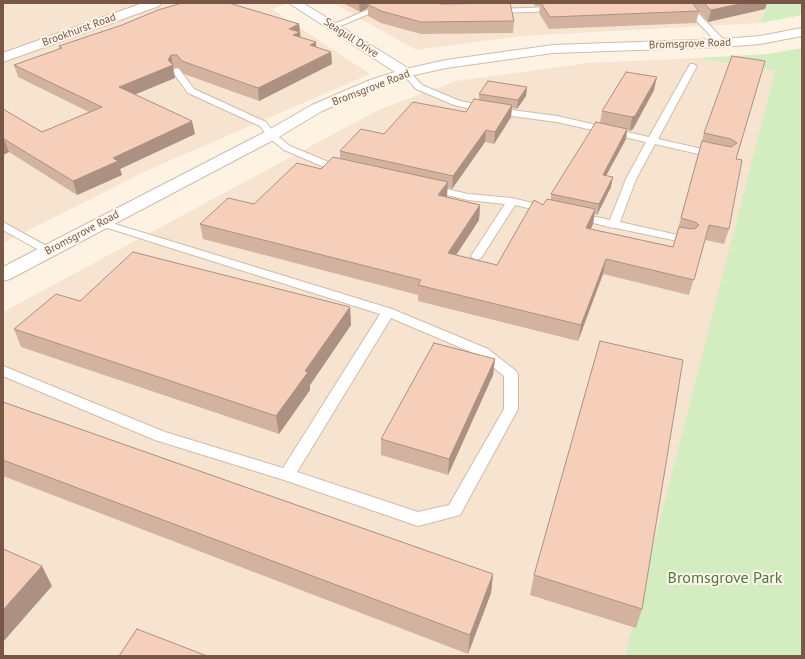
<!DOCTYPE html>
<style>
body{margin:0}
#map{position:relative;width:805px;height:659px;overflow:hidden;background:#fef3e3;font-family:"PT Sans",sans-serif}
canvas{display:block}
.frame{position:absolute;inset:0;border:4px solid #785747;pointer-events:none}
</style>
<div id="map">
<canvas width="805" height="659"></canvas>
<div class="frame"></div>
</div>
<script>
const ctx = document.querySelector('canvas').getContext('2d');
ctx.lineJoin = 'round';
function fill(path, color) { ctx.fillStyle = color; ctx.fill(path, 'evenodd'); }
const toPath = rows => new Path2D(rows.map(r => 'M' + r).join(''));
function strokePath(path, color, width, dash) { ctx.strokeStyle = color; ctx.lineWidth = width; ctx.lineCap = dash ? 'butt' : 'round'; ctx.setLineDash(dash || []); ctx.stroke(path); }
function label(font, color, halo, rows, align = 'center') {
  ctx.font = font + ' "PT Sans",sans-serif'; ctx.lineWidth = 4; ctx.setLineDash([]); ctx.textBaseline = 'middle'; ctx.strokeStyle = halo; ctx.fillStyle = color; for (const [text, x, y, turn = 0] of rows) {
    ctx.save(); ctx.translate(x, y); ctx.rotate((+turn || 0) * Math.PI / 180); ctx.textAlign = isNaN(turn) ? turn : align; if (halo) ctx.strokeText(text, 0, 0); ctx.fillText(text, 0, 0); ctx.restore();
  }
}
fill(toPath([
 [3,3,289,3,272,9,370,74,146,171,3,243],
 [333,3,768,3,761,23,521,36,416,50],
 [697,58,776,71,625,656,3,656,3,312,378,110,456,81,588,63]
]), '#f6e4d1');
fill(toPath([
 [768,3,802,3,802,15,761,23],
 [802,48,802,656,625,656,775,71,697,58,767,54]
]), '#d3ecc0');
const service = toPath([
 [384,3,394,3,336,28,333,28,329,26,384,3],
 [680,3,688,3,725,41,725,45,719,45,680,3],
 [558,7,561,7,561,11,495,13,491,11,495,9,558,7],
 [690,64,693,64,697,66,658,139,720,153,721,155,716,158,655,144,636,179,620,222,691,238,693,240,691,242,687,243,616,228,613,228,574,218,573,216,578,213,610,220,626,179,646,142,557,122,489,113,454,105,416,89,402,73,406,70,409,71,422,85,460,101,489,107,557,116,649,137,690,64],
 [176,68,179,69,194,89,266,122,274,133,290,146,331,163,347,166,348,168,343,171,324,167,284,150,268,137,260,126,188,93,172,71,176,68],
 [430,185,468,194,512,198,553,208,554,210,549,213,515,205,481,258,477,260,473,258,471,256,505,204,468,200,426,190,425,188,426,186,430,185],
 [102,220,392,309,488,349,516,371,518,374,518,409,460,515,418,526,284,480,155,440,3,376,3,366,165,432,283,468,380,314,98,225,96,223,102,220],
 [391,318,478,355,504,376,504,409,449,505,418,512,297,472,391,318],
 [3,222,52,249,54,251,52,253,44,253,3,230,3,222]
]);
const minor = toPath([
 [143,3,161,3,159,6,3,62,3,53,143,3],
 [289,3,303,3,411,70,413,73,411,76,406,77,401,76,289,3]
]);
const tertiary = toPath([
 [802,28,802,36,760,44,722,47,553,53,446,68,410,76,380,86,322,111,277,138,10,279,3,281,3,267,265,132,312,105,370,80,401,70,446,60,553,45,722,39,760,36,802,28]
]);
strokePath(service, '#d2bbab', 2);
strokePath(minor, '#d2bbab', 2);
strokePath(tertiary, '#d2bbab', 2);
fill(service, '#fff');
fill(minor, '#fff');
fill(tertiary, '#fff');
fill(toPath([
 [343,3,510,3,514,21,513,33,421,34,381,23,368,16,368,8,360,12],
 [533,3,767,3,765,9,708,22,699,12,696,23,549,29,539,13,540,6,535,6],
 [299,24,301,38,316,42,316,47,331,52,332,64,259,101,184,74,179,68,173,68,175,78,134,94,195,134,120,169,122,175,77,195,9,152,3,155,3,109,42,132,89,112,18,77,14,65,59,49,59,46],
 [765,61,736,159,729,229,724,244,705,240,689,295,603,274,578,341,418,301,418,295,203,239,200,224,254,204,340,158,340,151,384,134,466,112,479,100,479,94,527,87,526,96,517,109,512,108,511,117,494,144,485,142,452,189,447,188,447,197,480,205,479,220,456,255,497,265,543,205,551,199,551,194,600,123,602,111,654,90,633,129,630,131,627,130,626,139,606,176,611,187,597,215,595,214,593,224,591,229,673,247,704,133],
 [80,301,350,307,351,325,310,385,310,390,279,434,21,347,14,329],
 [495,359,493,375,448,475,381,455,381,439],
 [3,402,493,574,491,593,468,654,3,476],
 [534,575,642,609,636,628,530,595]
]), '#d3b29f');
fill(toPath([
 [359,3,380,3,367,4,368,8,360,12],
 [744,3,767,3,765,9,708,22,711,10],
 [299,24,301,44,294,47,289,29],
 [316,42,317,54,310,45],
 [331,52,332,64,259,101,258,88],
 [171,55,175,78,122,100,119,87,168,60],
 [657,77,654,90,633,129,630,131,632,117],
 [527,87,526,96,517,109,518,100],
 [512,105,511,117,494,144,495,132],
 [192,121,195,134,120,169,122,175,77,195,73,181,113,158],
 [627,129,626,139,601,185,603,175],
 [486,130,485,142,452,189,453,176],
 [3,139,4,139,9,152,3,155],
 [613,177,611,187,597,215,599,204],
 [448,182,447,197,438,210,438,195],
 [480,205,479,220,447,269,448,253],
 [595,209,593,224,584,243,586,228],
 [606,259,603,274,578,341,581,325],
 [350,307,351,325,310,385,310,390,279,434,276,416,305,371],
 [495,359,493,375,448,475,449,459],
 [42,566,52,586,3,642,3,610],
 [493,574,491,593,468,654,470,635]
]), '#ac9182');
const building = toPath([
 [182,3,229,3,299,24,289,29,300,32,293,35,316,42,310,45,331,52,258,88,182,61,177,55,171,55,168,60,173,65,119,87,192,121,113,158,118,161,73,181,4,139,3,139,3,109,42,132,102,107,14,65,62,48,59,46,122,25,158,10,182,3],
 [370,3,438,3,441,4,510,3,514,21,421,22,381,11,367,4,370,3],
 [541,3,692,3,699,11,550,17,541,3],
 [704,3,744,3,711,10,704,3],
 [732,56,765,61,736,159,742,160,729,229,709,225,694,280,606,259,581,325,418,285,421,280,200,224,228,198,254,204,297,163,321,169,333,157,448,182,438,195,480,205,448,253,497,265,534,200,543,205,547,199,595,209,586,228,673,247,679,227,691,229,696,228,699,225,695,222,681,218,702,141,731,147,737,143,731,139,704,133,732,56],
 [626,72,657,77,635,116,632,117,602,111,626,72],
 [488,81,527,87,518,100,479,94,488,81],
 [474,99,512,105,495,132,486,130,453,176,340,151,361,129,384,134,413,102,466,112,474,99],
 [596,122,627,129,603,175,613,177,599,204,551,194,596,122],
 [133,252,350,307,305,371,308,372,276,416,14,329,56,294,80,301,133,252],
 [600,341,683,360,642,609,534,575,600,341],
 [434,343,495,359,449,459,381,439,434,343],
 [3,402,493,574,470,635,3,460,3,402],
 [3,549,42,566,3,610,3,549],
 [137,629,207,656,119,656,137,629]
]);
fill(building, '#f5cfb9');
strokePath(building, '#ac9182', 1);
label('11px', '#785747', '#fff6eb', [
 ["Brookhurst Road",79,30,-20],
 ["Seagull Drive",351,38,33],
 ["Bromsgrove Road",690,44,-2],
 ["Bromsgrove Road",371,88,-21],
 ["Bromsgrove Road",82,233,-28]
]);
label('16px', '#4f793c', '#fff6eb', [
 ["Bromsgrove Park",725,578]
]);
</script>
